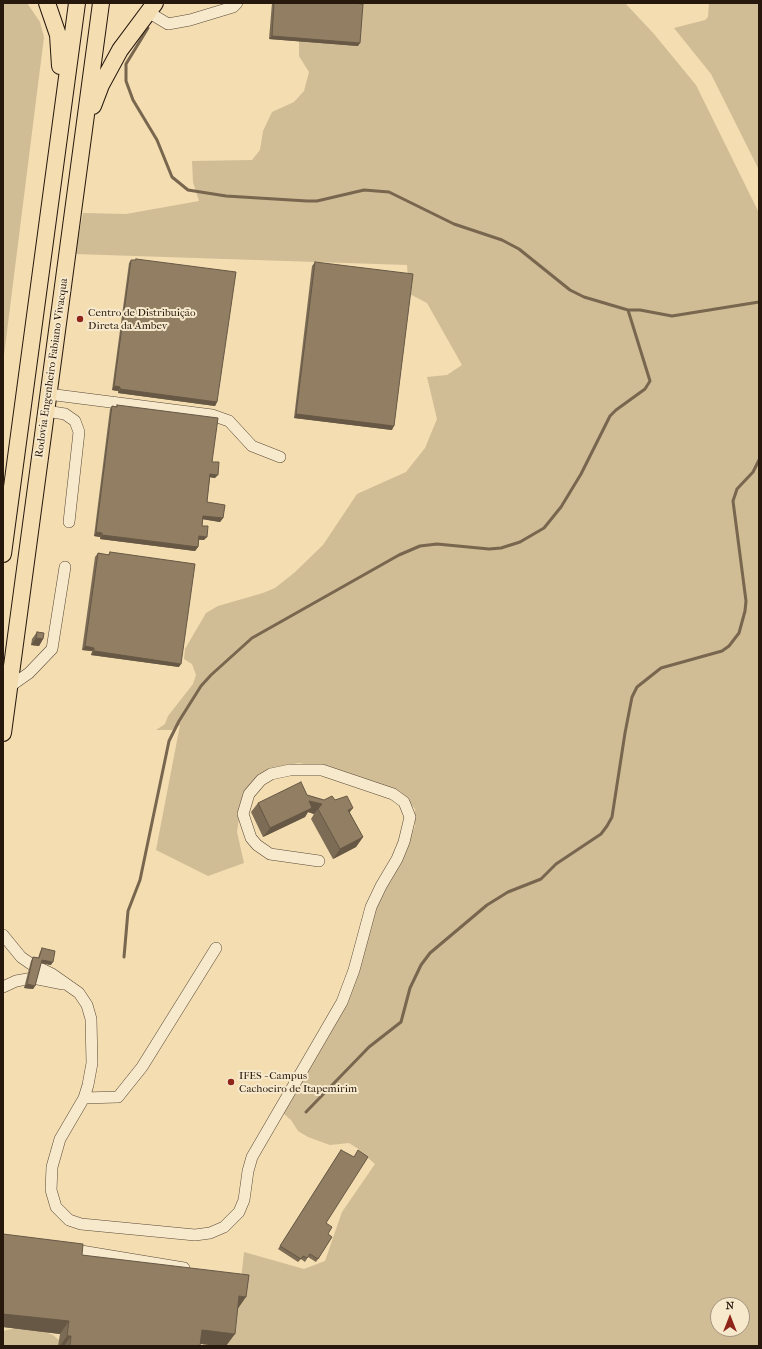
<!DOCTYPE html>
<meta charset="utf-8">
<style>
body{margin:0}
#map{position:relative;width:762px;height:1349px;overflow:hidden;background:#f3ddb1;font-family:"IM FELL French Canon",serif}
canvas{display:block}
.frame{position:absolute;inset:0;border:4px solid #27180e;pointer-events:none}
.north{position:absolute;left:710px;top:1297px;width:40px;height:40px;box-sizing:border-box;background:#f7e9cc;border:1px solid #a49580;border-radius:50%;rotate:0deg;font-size:11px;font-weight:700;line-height:16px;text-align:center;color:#27180e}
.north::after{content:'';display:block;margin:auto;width:14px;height:18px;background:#8f2418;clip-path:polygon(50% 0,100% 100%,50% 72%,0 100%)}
</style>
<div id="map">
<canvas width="762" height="1349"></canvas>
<div class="frame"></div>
<div class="north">N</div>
</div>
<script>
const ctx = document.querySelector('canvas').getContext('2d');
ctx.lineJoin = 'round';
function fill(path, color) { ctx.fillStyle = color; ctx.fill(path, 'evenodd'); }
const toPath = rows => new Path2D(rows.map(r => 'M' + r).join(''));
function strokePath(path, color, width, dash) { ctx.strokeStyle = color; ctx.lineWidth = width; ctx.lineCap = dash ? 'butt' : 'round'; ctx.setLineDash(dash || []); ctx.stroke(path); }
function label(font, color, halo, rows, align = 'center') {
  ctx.font = font + ' "IM FELL French Canon",serif'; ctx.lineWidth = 4; ctx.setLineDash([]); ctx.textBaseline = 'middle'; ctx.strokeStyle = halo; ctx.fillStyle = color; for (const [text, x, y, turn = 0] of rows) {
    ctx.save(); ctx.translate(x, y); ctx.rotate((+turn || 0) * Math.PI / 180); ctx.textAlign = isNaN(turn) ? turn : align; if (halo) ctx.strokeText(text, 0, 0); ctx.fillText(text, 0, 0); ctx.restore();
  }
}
fill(toPath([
 [3,3,27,3,40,22,44,37,3,363],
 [318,3,625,3,654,34,696,85,759,213,759,1346,218,1346,217,1336,240,1290,244,1252,304,1269,325,1261,342,1212,375,1164,357,1148,349,1143,330,1145,308,1137,298,1131,291,1120,283,1113,351,993,377,891,404,854,415,826,415,809,403,795,337,770,299,763,276,767,251,783,241,803,237,832,244,863,208,876,156,850,180,725,172,730,156,730,165,724,168,716,193,684,196,675,192,664,184,659,185,649,206,613,218,606,263,593,275,588,294,573,323,545,357,494,406,472,425,448,437,419,427,377,447,375,462,365,427,303,400,289,408,278,407,265,75,254,83,213,126,214,199,201,193,182,192,161,252,160,260,150,263,131,272,112,294,102,304,91,309,72,299,56,299,41],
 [718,1305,742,1305,742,1329,718,1329],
 [709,3,759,3,759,170,711,74,674,28,705,20,708,17],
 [16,1328,34,1328,53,1335,66,1346,3,1346,3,1331]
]), '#d0bc95');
strokePath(toPath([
 [148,28,126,64,126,81,133,100,157,140,172,177,188,190,226,196,307,201,317,201,364,190,389,192,454,224,502,240,519,249,570,290,584,297,628,310,640,310,672,316,759,302],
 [124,957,128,911,140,880,169,741,179,721,201,686,211,675,252,638,399,555,420,546,437,544,489,549,501,548,520,542,544,528,561,507,581,474,610,416,616,410,645,389,650,381,628,310],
 [306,1112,369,1047,401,1022,410,988,421,965,430,953,487,905,508,892,541,879,556,864,601,834,607,826,612,817,625,733,632,697,637,687,661,668,722,651,729,646,739,633,745,611,746,601,733,501,737,489,753,472,759,460]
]), '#78664f', 3);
const minor = toPath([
 [148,12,168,24,190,20,233,7,237,3],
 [48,394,212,415,229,421,252,446,280,457],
 [46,411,65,414,75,421,79,432,69,522],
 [9,687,29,673,52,649,65,567],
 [3,935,21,957,31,964,52,974,79,993,87,1005,91,1019,92,1063,88,1085,84,1098,60,1139,52,1167,51,1190,56,1207,69,1220,81,1224,195,1235,210,1233,224,1227,239,1212,244,1200,248,1171,252,1157,342,1002,354,970,371,907,381,886,397,859,404,842,410,817,404,802,393,794,322,770,290,770,271,774,261,780,249,794,243,814,251,838,257,845,270,854,319,861],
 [3,987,16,981,33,978,63,984],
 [84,1098,118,1097,142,1067,216,948],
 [69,1249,184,1268]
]);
const highway = toPath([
 [47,3,58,35,60,66],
 [93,106,101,85,120,50,155,3],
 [3,554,77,3],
 [3,733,101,3]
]);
strokePath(minor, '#5a4937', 12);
strokePath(highway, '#27180e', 18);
strokePath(minor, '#f7e9cc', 11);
strokePath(highway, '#f3ddb1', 16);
fill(toPath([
 [272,3,353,3,358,46,269,39],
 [136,259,217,402,215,406,118,393,118,391,112,390,129,263,131,260,135,260],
 [315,262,392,430,294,418,312,266],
 [117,405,212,462,215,478,210,477,207,502,223,518,220,522,203,519,202,526,204,540,199,540,198,547,195,551,100,539,100,537,94,536,110,409,112,406,116,407],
 [110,552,179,667,91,655,92,651,82,650,95,557,98,553,108,555],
 [37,632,43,639,39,646,31,645,32,639],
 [307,795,324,800,335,800,350,813,363,837,356,847,333,859,311,819,314,814,308,812,305,817,263,837,251,812,258,803],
 [42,948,51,965,41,963,35,986,33,989,24,988,31,961,33,957,38,958,40,952],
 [341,1150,326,1223,328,1234,332,1237,316,1262,308,1257,305,1262,301,1259,298,1262,278,1249],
 [3,1234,82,1255,238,1309,226,1346,219,1346,200,1344,200,1346,58,1346,60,1334,3,1327]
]), '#7d6c55');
fill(toPath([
 [272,36,360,43,358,46,269,39],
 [114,386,120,387,118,391,112,390],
 [120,389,217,402,215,406,118,393],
 [296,414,394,426,392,430,294,418],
 [210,474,218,475,215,478,208,477],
 [203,516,223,518,220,522,201,519],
 [96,532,102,533,100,537,94,536],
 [102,535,198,547,195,551,100,539],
 [199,536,207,537,204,540,197,539],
 [36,638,43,639,39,646,31,645],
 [85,646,94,648,92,651,82,650],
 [94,651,181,664,179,667,91,655],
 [309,801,322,804,314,814,308,812,305,817,263,837,270,828],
 [353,808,346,817,348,810],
 [363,837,356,847,333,859,340,849],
 [42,960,53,962,51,965,40,963],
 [27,984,35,986,33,989,24,988],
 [239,1296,246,1297,237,1310],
 [3,1314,69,1321,60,1334,3,1327],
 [202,1330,235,1334,226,1346,219,1346,193,1343],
 [67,1336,71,1336,64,1346,60,1346]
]), '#665845');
const building = toPath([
 [274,3,353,3,363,4,360,43,272,36,274,3],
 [136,259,236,272,217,402,120,389,120,387,114,386,131,260,136,260,136,259],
 [315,262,413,274,394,426,296,414,315,262],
 [117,405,218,418,212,462,219,462,218,475,210,474,207,502,225,505,223,518,203,516,202,526,208,526,207,537,199,536,198,547,102,535,102,533,96,532,112,406,117,407,117,405],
 [110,552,195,564,181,664,94,651,94,648,85,646,98,553,109,555,110,552],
 [37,632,44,633,43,639,36,638,37,632],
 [301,782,307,795,324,800,332,796,335,800,347,796,353,808,348,810,363,837,340,849,318,809,322,804,309,801,312,808,270,828,258,803,301,782],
 [42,948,55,951,53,962,42,960,35,986,27,984,33,957,39,958,42,948],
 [341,1150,354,1157,358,1150,368,1157,326,1223,332,1227,328,1234,332,1237,318,1259,310,1254,307,1258,303,1256,301,1259,280,1246,341,1150],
 [3,1234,83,1244,82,1255,249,1275,246,1297,239,1296,235,1334,202,1330,200,1346,70,1346,71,1336,67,1336,69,1321,3,1314,3,1234]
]);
fill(building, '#917e63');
strokePath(building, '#665845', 1);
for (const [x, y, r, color] of [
 [80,319,4,"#8f2418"],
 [231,1082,4,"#8f2418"]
]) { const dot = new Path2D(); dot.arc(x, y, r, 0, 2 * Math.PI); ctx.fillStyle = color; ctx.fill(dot); strokePath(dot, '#f7e9cc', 1.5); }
label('11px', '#27180e', '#f7e9cc', [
 ["Centro de Distribuição",88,313],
 ["Direta da Ambev",88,326],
 ["IFES - Campus",239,1076],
 ["Cachoeiro de Itapemirim",239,1089]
], 'left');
label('11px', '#27180e', '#f7e9cc', [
 ["Rodovia Engenheiro Fabiano Vivacqua",52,368,-82]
]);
</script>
